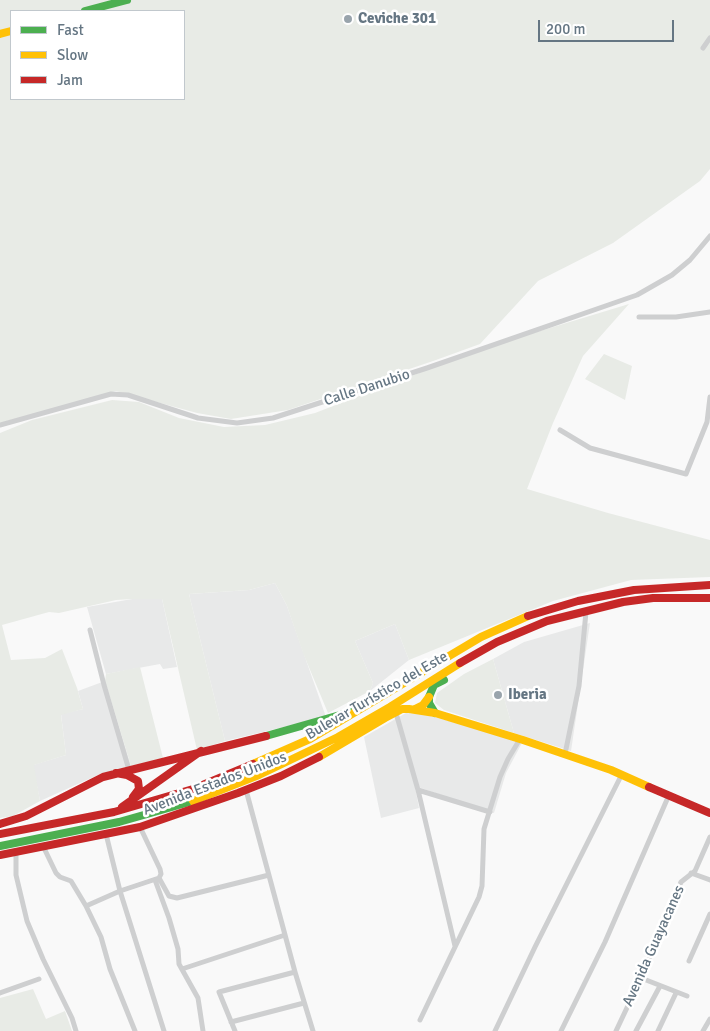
<!DOCTYPE html>
<meta charset="utf-8">
<style>
body{margin:0}
#map{position:relative;width:710px;height:1031px;overflow:hidden;background:#f9f9f9;font-family:Signika,sans-serif}
canvas{display:block}
.legend{position:absolute;left:10px;top:10px;width:175px;height:90px;box-sizing:border-box;background:#fff;border:1px solid #c1c8cd;margin:0;padding:6px 9px;list-style:none;font-size:15px;color:#657683}
.legend li{display:flex;align-items:center;gap:10px;height:25px}
.legend b{width:25px;border:1px solid #c1c8cd}
.scale{position:absolute;left:538px;top:20px;width:136px;height:22px;box-sizing:border-box;border:2px solid #657683;border-top:0;padding-left:6px;font-size:15px;line-height:18px;white-space:nowrap;color:#657683;-webkit-text-stroke:4px #fff;paint-order:stroke}
</style>
<div id="map">
<canvas width="710" height="1031"></canvas>
<ul class="legend">
<li><b style="height:6px;background:#4caf50"></b>Fast</li>
<li><b style="height:6px;background:#ffc107"></b>Slow</li>
<li><b style="height:6px;background:#c62828"></b>Jam</li>
</ul>
<div class="scale">200 m</div>
</div>
<script>
const ctx = document.querySelector('canvas').getContext('2d');
ctx.lineJoin = 'round';
function fill(path, color) { ctx.fillStyle = color; ctx.fill(path, 'evenodd'); }
const toPath = rows => new Path2D(rows.map(r => 'M' + r).join(''));
function strokePath(path, color, width, dash) { ctx.strokeStyle = color; ctx.lineWidth = width; ctx.lineCap = dash ? 'butt' : 'round'; ctx.setLineDash(dash || []); ctx.stroke(path); }
function label(font, color, halo, rows, align = 'center') {
  ctx.font = font + ' Signika,sans-serif'; ctx.lineWidth = 5; ctx.setLineDash([]); ctx.textBaseline = 'middle'; ctx.strokeStyle = halo; ctx.fillStyle = color; for (const [text, x, y, turn = 0] of rows) {
    ctx.save(); ctx.translate(x, y); ctx.rotate((+turn || 0) * Math.PI / 180); ctx.textAlign = isNaN(turn) ? turn : align; if (halo) ctx.strokeText(text, 0, 0); ctx.fillText(text, 0, 0); ctx.restore();
  }
}
fill(toPath([
 [275,583,287,606,326,717,225,741,189,594,249,590],
 [132,599,162,599,177,667,163,669,160,664,106,674,87,607],
 [590,623,571,751,514,733,493,659,524,642],
 [395,624,409,660,370,691,373,683,355,641],
 [105,681,131,766,100,774,40,801,33,765,66,755,61,714,83,709,78,691],
 [406,713,423,714,523,741,506,773,494,813,415,786,419,808,381,818,364,737]
]), '#e8e9e9');
fill(toPath([
 [0,0,710,0,710,169,700,181,613,243,538,281,480,344,436,360,288,410,231,419,197,413,116,391,0,423],
 [11,11,184,11,184,99,11,99],
 [629,304,583,356,553,423,527,489,608,513,710,540,710,577,631,580,553,601,409,660,395,624,355,641,373,683,370,691,328,713,303,653,287,606,275,583,249,590,189,594,225,741,197,750,162,599,132,599,116,600,59,613,49,612,2,625,11,660,45,658,62,649,77,688,83,709,61,715,66,755,34,765,40,801,13,816,0,818,0,433,32,420,112,400,139,402,179,418,224,427,265,425,315,413,484,348],
 [604,354,632,366,625,400,585,379],
 [493,659,514,733,444,710,435,703,437,693,464,674],
 [140,667,163,758,131,766,105,681,106,674],
 [33,989,46,1019,65,1011,72,1031,0,1031,0,998]
]), '#e8ebe6');
strokePath(toPath([
 [703,48,710,38],
 [639,317,676,317,710,312],
 [0,425,111,394,128,395,198,418,237,423,273,418,427,368,637,295,672,275,690,260,710,236],
 [560,430,590,448,686,474,707,422,710,397],
 [90,630,104,685,129,770],
 [396,713,418,790,455,946],
 [565,754,579,686,586,612],
 [246,790,295,972,313,1031],
 [418,790,490,812],
 [106,834,120,891,164,1031],
 [43,846,56,873,60,877,71,881,86,906,101,937,110,969,135,1031],
 [16,852,16,875,27,921,43,959,72,1018,76,1031],
 [691,873,710,880],
 [159,878,169,896,177,898,269,875],
 [155,880,169,918,178,949,179,964,198,998,203,1031],
 [86,906,120,891,159,878,161,874,160,869,140,827],
 [689,961,710,914],
 [182,969,285,935],
 [641,978,687,996],
 [0,993,39,979],
 [420,1020,479,897,482,886,484,829,500,777,508,759,520,739],
 [231,1022,304,1003],
 [235,1031,219,992,295,972],
 [495,1031,535,947,622,774],
 [561,1031,605,942,669,795],
 [616,1031,641,978,681,882,695,871,710,837],
 [636,1031,660,986],
 [658,1031,676,993],
 [703,1031,710,1019]
]), '#cecfd0', 5);
strokePath(toPath([
 [85,11,127,0],
 [435,713,429,703,429,697,434,685,444,680],
 [266,736,354,711],
 [0,846,119,822,193,801]
]), '#4caf50', 8);
strokePath(toPath([
 [0,34,11,31],
 [415,709,423,705,429,697],
 [319,757,385,718,402,709,409,709,435,713,523,740,611,770,649,787],
 [253,764,310,739,481,637,528,616],
 [193,801,259,775,338,737,390,707,460,663]
]), '#ffc107', 8);
strokePath(toPath([
 [528,616,578,601,634,590,710,585],
 [460,663,497,642,547,621,623,602,653,598,710,598],
 [116,773,127,775,138,781,139,789,133,797],
 [649,787,710,813],
 [122,807,201,751],
 [0,824,26,816,103,777,266,736],
 [0,834,114,812,193,789,253,764],
 [0,855,140,827,238,793,281,776,319,757]
]), '#c62828', 8);
for (const [x, y, r, color] of [
 [348,19,5,"#99a4ac"],
 [498,695,5,"#99a4ac"]
]) { const dot = new Path2D(); dot.arc(x, y, r, 0, 2 * Math.PI); ctx.fillStyle = color; ctx.fill(dot); strokePath(dot, '#fff', 2); }
label('bold 15px', '#657683', '#fff', [
 ["Ceviche 301",358,19],
 ["Iberia",508,695]
], 'left');
label('15px', '#657683', '#fff', [
 ["Calle Danubio",367,388,-18],
 ["Bulevar Turístico del Este",377,696,-30],
 ["Avenida Estados Unidos",215,784,-21],
 ["Avenida Guayacanes",654,946,-66]
]);
</script>
